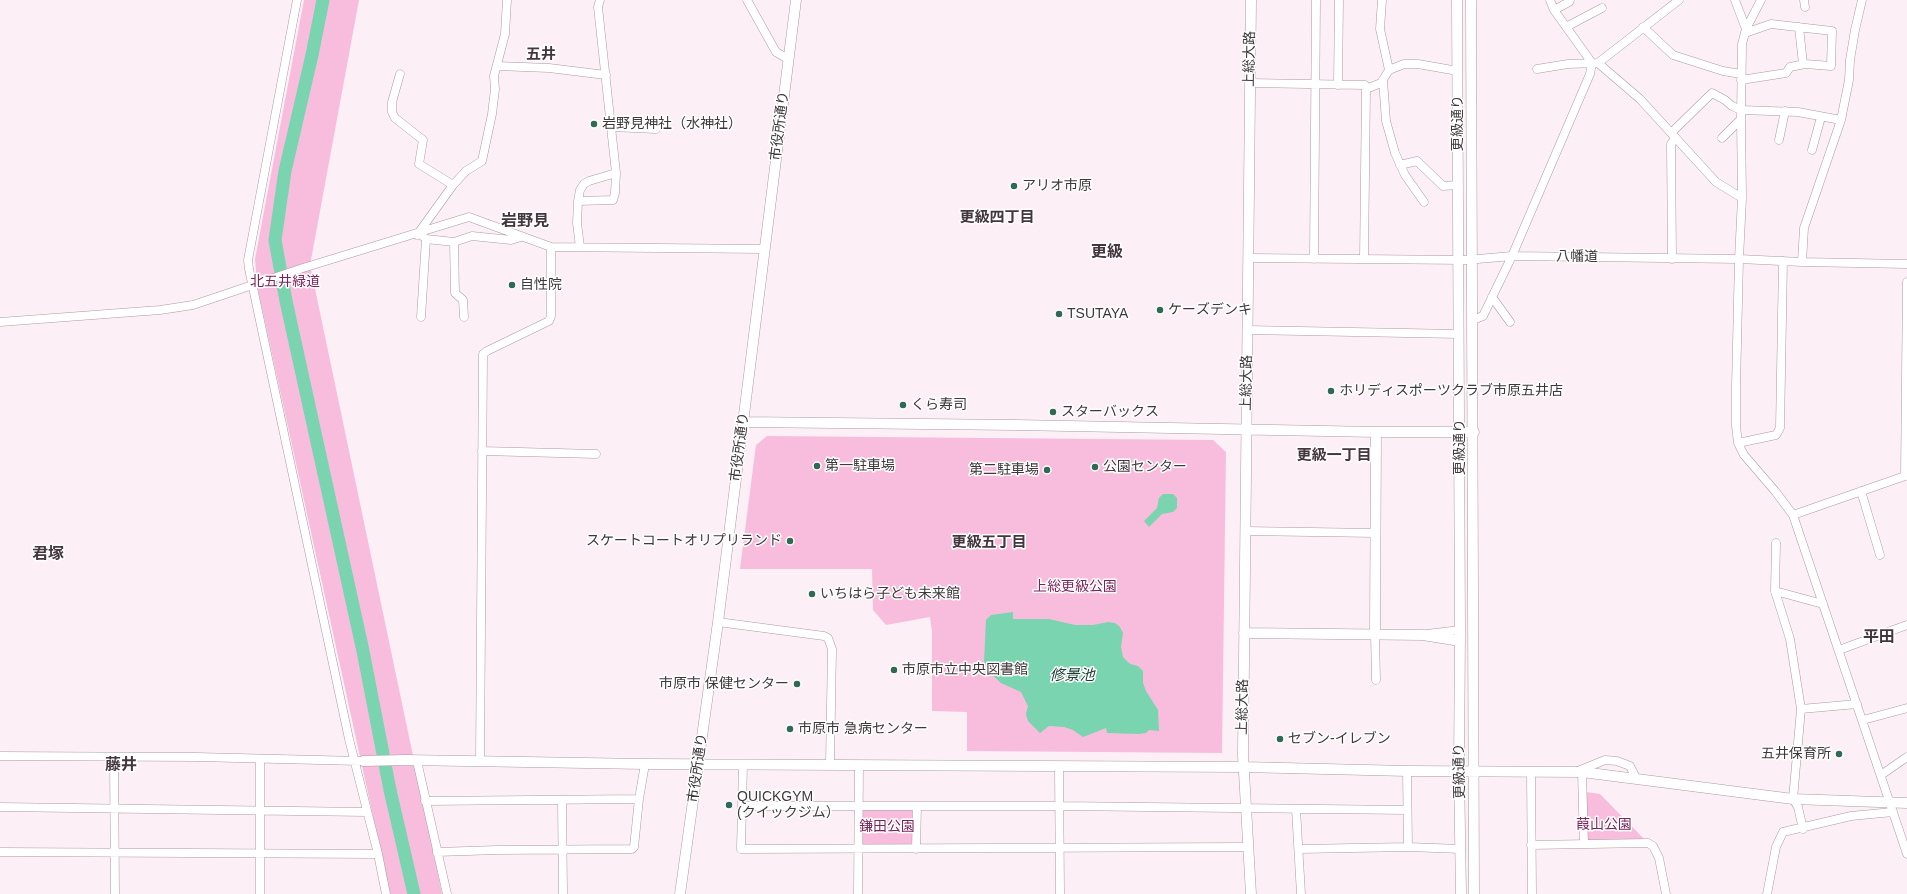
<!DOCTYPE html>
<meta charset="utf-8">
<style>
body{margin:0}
canvas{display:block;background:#fdeff6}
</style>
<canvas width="1907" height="894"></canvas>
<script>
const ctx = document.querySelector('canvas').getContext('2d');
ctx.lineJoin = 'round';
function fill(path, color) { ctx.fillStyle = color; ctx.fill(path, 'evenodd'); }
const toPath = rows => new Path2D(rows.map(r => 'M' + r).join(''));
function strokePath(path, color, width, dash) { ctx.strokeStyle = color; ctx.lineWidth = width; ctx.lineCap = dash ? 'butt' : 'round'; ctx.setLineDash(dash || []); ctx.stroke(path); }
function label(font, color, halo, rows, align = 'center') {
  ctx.font = font + ' Arial,"Noto Sans JP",sans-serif'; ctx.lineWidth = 3; ctx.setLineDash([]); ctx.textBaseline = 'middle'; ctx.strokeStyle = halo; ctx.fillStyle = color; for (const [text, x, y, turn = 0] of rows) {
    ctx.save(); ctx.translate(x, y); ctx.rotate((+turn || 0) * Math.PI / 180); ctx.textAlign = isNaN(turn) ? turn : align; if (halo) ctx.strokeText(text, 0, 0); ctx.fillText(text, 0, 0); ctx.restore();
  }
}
fill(toPath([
 [304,0,359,0,310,265,442,894,390,894,257,285,255,259],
 [767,436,1213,440,1226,452,1222,753,967,751,967,712,932,711,932,632,930,617,886,625,873,610,872,569,740,569,756,445],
 [1586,792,1600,794,1648,843,1584,844],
 [865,808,910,809,912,810,912,842,910,846,863,847,862,844,862,812]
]), '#f8bddd');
fill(toPath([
 [1163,494,1173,494,1177,498,1177,508,1173,512,1162,514,1149,527,1144,521,1157,508,1159,498],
 [1013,612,1013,619,1049,619,1075,625,1093,625,1108,622,1115,623,1120,627,1123,633,1121,647,1123,657,1130,664,1138,666,1143,671,1143,683,1146,691,1158,710,1159,731,1149,730,1146,733,1139,734,1107,733,1106,728,1083,737,1073,730,1064,727,1049,726,1040,733,1028,721,1026,714,1028,706,1021,692,1001,683,989,672,984,662,986,620,991,615]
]), '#79d4af');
strokePath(toPath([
 [323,0,312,55,285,171,275,240,286,301,363,651,390,790,414,894]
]), '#79d4af', 13);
const minor = toPath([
 [297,0,248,260,249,269,349,739,378,854,386,894],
 [747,0,776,52,788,59],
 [1382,0,1380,29,1389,70],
 [1735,0,1746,29],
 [1761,0,1746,29,1742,44,1741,119,1742,198,1739,259,1736,386,1736,426,1738,443,1744,455,1775,491,1793,515,1907,854],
 [1804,0,1805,7],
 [1554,10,1569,2,1570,0],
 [1566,27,1602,8],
 [1643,27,1673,55,1723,71,1741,74],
 [1799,27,1803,64],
 [1598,63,1640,99,1716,182,1742,198],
 [497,66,549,68,606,75],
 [1537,69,1568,64,1598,63,1679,0],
 [400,74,392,102,392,112,395,118,423,140,419,164,453,185],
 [1383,80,1386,121,1395,153,1405,175,1424,202],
 [1741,80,1786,73,1790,67,1805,64,1831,66,1832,31,1771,24,1745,33],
 [1250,83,1365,85,1366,89,1364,259],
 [1338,85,1339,0],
 [1366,89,1381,83,1389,70,1404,64,1418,64,1458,71],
 [612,127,656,129],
 [1671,133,1712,93,1725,100,1732,106,1741,110,1798,112,1841,120],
 [1722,138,1741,119],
 [1779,140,1785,111],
 [1812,150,1821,117],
 [1400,165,1417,161,1443,186,1458,185],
 [578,201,613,200,615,193,616,173],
 [420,234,426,239,454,242,472,236,511,240,521,237],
 [417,235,453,185,466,171,482,161,492,114,495,89,494,76,505,34,507,0],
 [454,242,455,293,463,300,464,317],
 [580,247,577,223,578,201,580,190,584,184,589,181,616,173,598,7,600,0],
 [1248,258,1466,260,1512,256,1739,259,1802,262,1907,264],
 [1314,259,1316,0],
 [1672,259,1671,144,1675,138],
 [1802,262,1804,228,1841,120,1849,80,1850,60,1855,30,1862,0],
 [1492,297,1510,322],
 [421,317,426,239],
 [1473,320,1483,316,1512,256,1590,74,1592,63,1554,10,1550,0],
 [0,322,160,310,193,305,303,268,469,217,551,247,765,249],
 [1247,330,1459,334],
 [1738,443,1776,435,1780,428,1783,261],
 [482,451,596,454],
 [1905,476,1907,282],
 [1861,491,1880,555],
 [1793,515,1905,476],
 [1245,531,1376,533],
 [1776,543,1775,591,1790,639,1801,709,1793,799,1798,807,1803,829],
 [1775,591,1823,604],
 [718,622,824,636,828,638,832,649,830,764],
 [1427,634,1460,630],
 [1375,635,1376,680],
 [1839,650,1907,625],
 [1801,709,1857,704],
 [1863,720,1907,708],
 [0,756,197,757,360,761],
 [114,757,115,894],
 [260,759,260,894],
 [417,761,447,894],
 [480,761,483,354,487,351,549,321,551,316,551,247],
 [743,764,741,849,1248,847],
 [1059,767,1060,894],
 [1407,771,1408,847],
 [1578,771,1605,760,1617,761,1630,766,1636,778],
 [1531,772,1532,894],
 [1582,772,1584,844],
 [1881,775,1907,757],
 [562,800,563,894],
 [425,801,639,799],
 [742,806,1060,806,1407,810],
 [0,807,367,812],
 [1296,809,1301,894],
 [1531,845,1648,843,1653,846,1659,858,1666,894],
 [916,849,917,806],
 [1299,849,1408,847,1461,849],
 [0,852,378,854],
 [437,852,497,850,632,849,634,847,639,799,645,764],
 [858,894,859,765],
 [1767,894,1776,847,1783,832,1851,816,1893,812]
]);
const tertiary = toPath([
 [1251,0,1243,755,1251,894],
 [1457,0,1460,630,1459,771,1461,894],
 [1471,0,1474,894],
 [743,422,1016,425,1376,432,1474,432],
 [1244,633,1423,635,1460,641],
 [1375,635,1376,432],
 [363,761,406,760,645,764,1243,767,1407,771,1582,772,1793,799,1907,803],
 [680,894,718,622,796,0]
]);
strokePath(minor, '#aa9ba3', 9);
strokePath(tertiary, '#aa9ba3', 11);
strokePath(minor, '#fff', 8);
strokePath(tertiary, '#fff', 10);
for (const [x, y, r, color] of [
 [594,124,4,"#2f6a53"],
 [1014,186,4,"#2f6a53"],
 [512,285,4,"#2f6a53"],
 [1160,310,4,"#2f6a53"],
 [1059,314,4,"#2f6a53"],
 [1331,391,4,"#2f6a53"],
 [903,405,4,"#2f6a53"],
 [1053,412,4,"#2f6a53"],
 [817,466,4,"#2f6a53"],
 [1095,467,4,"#2f6a53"],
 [1047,470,4,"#2f6a53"],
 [790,541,4,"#2f6a53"],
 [812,594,4,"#2f6a53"],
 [894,670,4,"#2f6a53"],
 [797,684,4,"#2f6a53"],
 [790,729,4,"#2f6a53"],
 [1280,739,4,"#2f6a53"],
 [1839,754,4,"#2f6a53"],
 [729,805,4,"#2f6a53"]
]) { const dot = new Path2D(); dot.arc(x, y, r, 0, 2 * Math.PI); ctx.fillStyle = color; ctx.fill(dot); strokePath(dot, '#fff', 1.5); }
label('14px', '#3f383b', '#fff', [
 ["上総大路",1250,59,-89],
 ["更級通り",1458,123,-90],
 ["市役所通り",780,126,-83],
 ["八幡道",1577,257,1],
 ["上総大路",1247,383,-89],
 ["市役所通り",740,447,-83],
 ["更級通り",1460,447,-90],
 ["上総大路",1243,707,-89],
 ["市役所通り",698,768,-82],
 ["更級通り",1460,771,-91]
]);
label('14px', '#3f383b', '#fff', [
 ["岩野見神社（水神社）",602,124],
 ["アリオ市原",1022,186],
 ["自性院",520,285],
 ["ケーズデンキ",1168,310],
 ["TSUTAYA",1067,314],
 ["ホリディスポーツクラブ市原五井店",1339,391],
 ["くら寿司",911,405],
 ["スターバックス",1061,412],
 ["第一駐車場",825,466],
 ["公園センター",1103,467],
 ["第二駐車場",1039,470,"right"],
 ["スケートコートオリプリランド",782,541,"right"],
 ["いちはら子ども未来館",820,594],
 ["市原市立中央図書館",902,670],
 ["市原市 保健センター",789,684,"right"],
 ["市原市 急病センター",798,729],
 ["セブン-イレブン",1288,739],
 ["五井保育所",1831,754,"right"],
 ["QUICKGYM",737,797],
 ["(クイックジム）",737,813]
], 'left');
label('14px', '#7a245b', '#fff', [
 ["北五井緑道",285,282],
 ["上総更級公園",1075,587],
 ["葭山公園",1604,825],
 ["鎌田公園",887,827]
]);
label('bold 15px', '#44363d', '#fff', [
 ["五井",541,55],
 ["更級四丁目",997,218],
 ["更級一丁目",1334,456],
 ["更級五丁目",989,543]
]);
label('italic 15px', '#173f30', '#fff', [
 ["修景池",1072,676]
]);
label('bold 16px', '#44363d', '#fff', [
 ["岩野見",525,222],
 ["更級",1107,253],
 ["君塚",48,555],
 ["平田",1879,638],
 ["藤井",121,766]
]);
</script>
